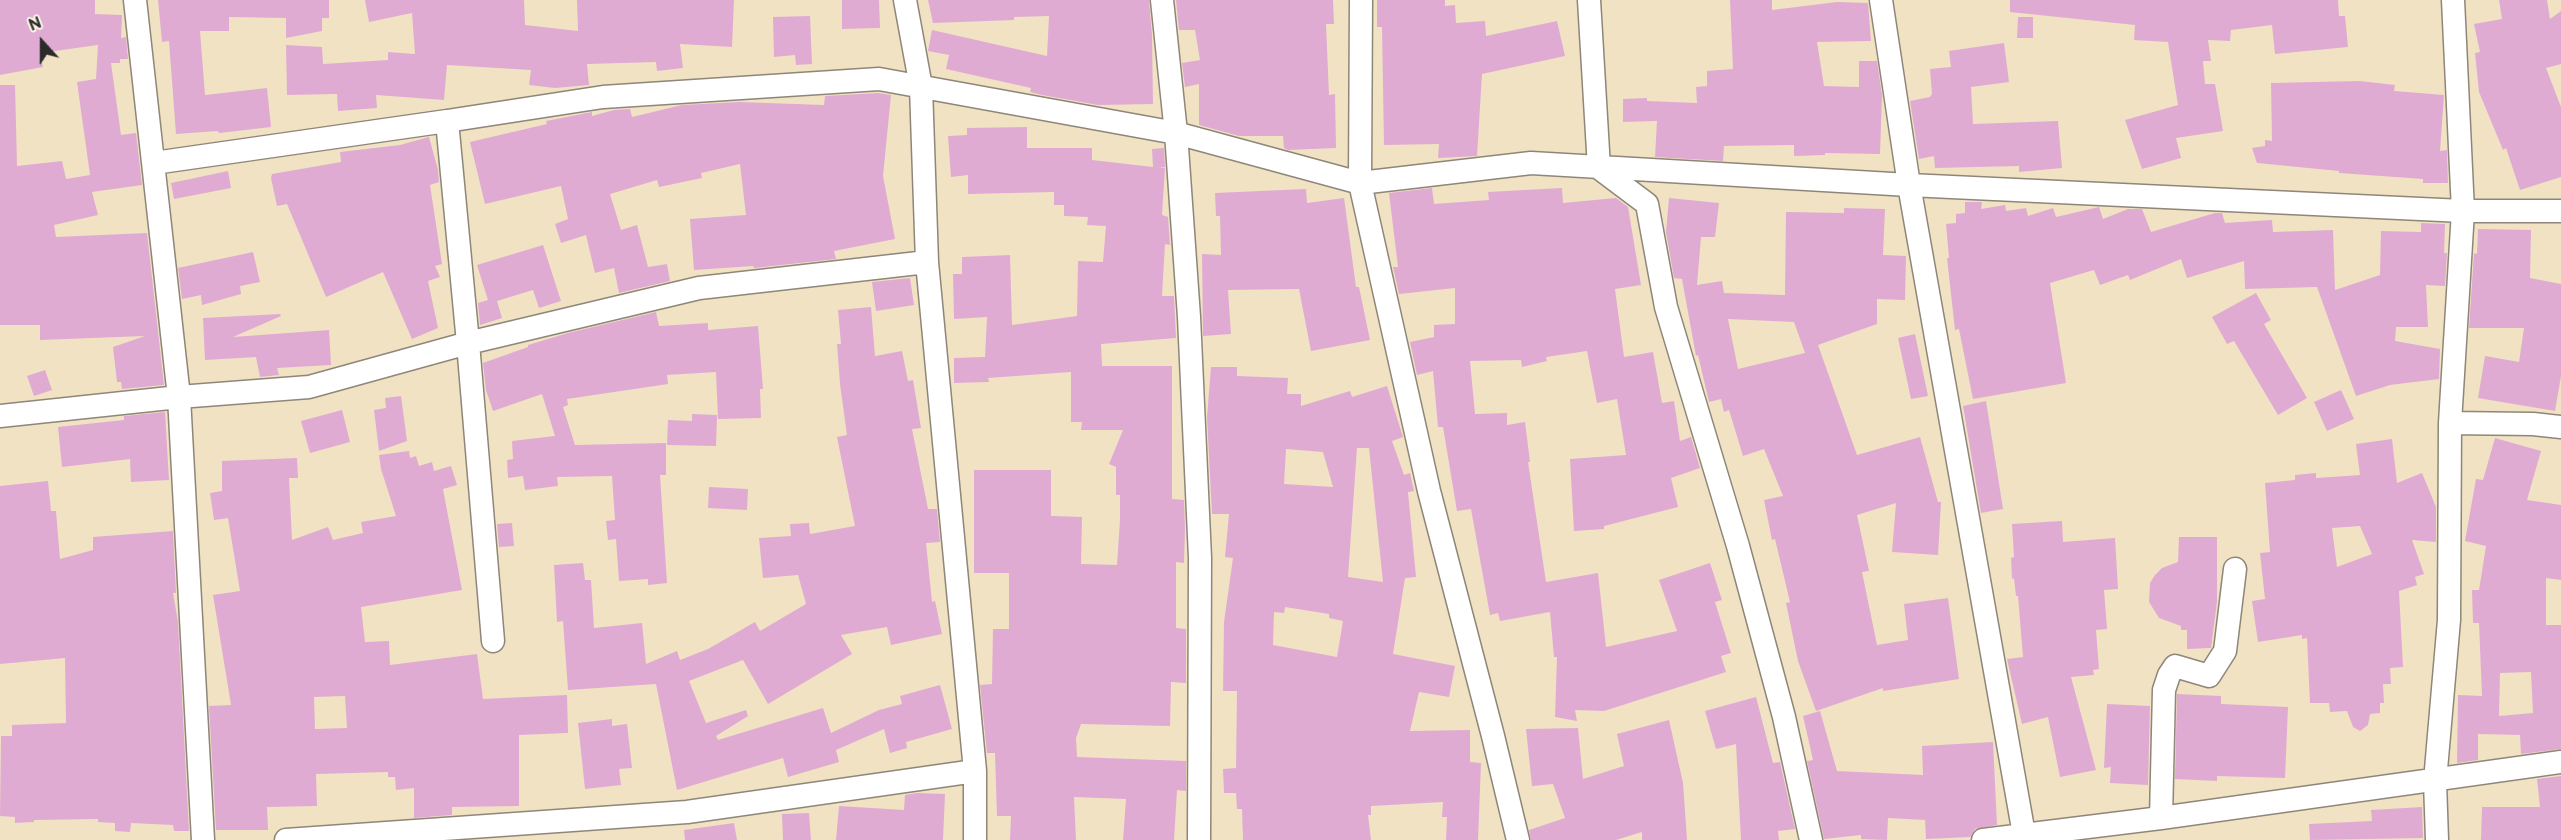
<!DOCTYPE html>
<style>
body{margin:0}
#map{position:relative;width:2561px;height:840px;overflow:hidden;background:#f1e2c4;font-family:"Balsamiq Sans",sans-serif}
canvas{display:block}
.north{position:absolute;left:12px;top:12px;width:60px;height:60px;-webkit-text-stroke:4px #fcf5e5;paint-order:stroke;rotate:339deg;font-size:16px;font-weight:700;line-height:24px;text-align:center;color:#2b2b2b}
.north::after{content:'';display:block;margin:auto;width:21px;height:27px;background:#2b2b2b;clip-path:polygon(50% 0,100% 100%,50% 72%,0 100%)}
</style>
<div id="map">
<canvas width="2561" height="840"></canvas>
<div class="north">N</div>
</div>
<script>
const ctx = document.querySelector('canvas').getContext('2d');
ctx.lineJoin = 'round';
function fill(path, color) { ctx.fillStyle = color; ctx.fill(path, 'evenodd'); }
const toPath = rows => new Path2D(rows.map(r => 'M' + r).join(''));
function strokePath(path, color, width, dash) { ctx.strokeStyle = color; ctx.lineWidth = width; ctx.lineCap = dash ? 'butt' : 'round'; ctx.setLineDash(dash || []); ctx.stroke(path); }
fill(toPath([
 [0,0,95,0,95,14,122,15,121,38,126,37,128,59,120,59,120,63,111,63,121,135,136,133,142,185,92,192,98,215,54,225,56,237,147,233,164,385,122,389,121,382,117,382,113,347,145,336,40,340,40,325,0,325,0,85,15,85,17,166,62,161,66,179,90,175,77,82,96,79,98,45,40,53,43,67,0,75],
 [158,0,329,0,329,18,322,18,322,31,286,38,286,18,229,17,229,31,200,31,205,95,267,88,271,127,219,133,218,131,176,134,169,41,162,42],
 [365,0,524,0,525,25,578,31,577,0,734,0,732,47,680,44,683,68,657,71,656,62,587,64,589,85,555,88,529,85,531,70,447,65,444,100,376,95,377,108,338,111,337,94,287,95,286,45,322,47,323,64,388,60,388,52,415,54,412,13,369,22],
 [842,0,879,0,880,28,842,29],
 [928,0,1149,0,1152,35,1153,104,1098,105,1042,95,1030,92,1031,88,946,69,949,55,928,51,932,30,1047,56,1049,16,1014,17,1014,20,933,23],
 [1176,0,1333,0,1334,24,1326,24,1329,95,1335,94,1336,148,1288,150,1284,148,1283,136,1239,136,1199,125,1199,84,1185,87,1182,63,1200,60,1195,30,1179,30],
 [1377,0,1445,0,1445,6,1455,5,1456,23,1485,21,1486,36,1557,21,1565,56,1482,74,1477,156,1438,158,1439,144,1384,145,1382,27,1377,27],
 [1730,0,1772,0,1772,10,1837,2,1868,3,1871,41,1817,42,1824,86,1859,87,1859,61,1877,61,1882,95,1880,154,1825,153,1825,155,1794,156,1794,145,1724,146,1723,161,1655,157,1657,121,1623,122,1623,99,1647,98,1647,101,1697,103,1696,87,1707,86,1707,71,1733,69],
 [2010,0,2338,0,2339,16,2345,16,2348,47,2275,54,2272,25,2231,30,2230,41,2208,40,2211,61,2203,61,2205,84,2215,84,2223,131,2176,138,2181,158,2142,169,2125,120,2178,105,2168,42,2134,40,2135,25,2010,12],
 [2499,0,2547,0,2550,19,2561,11,2561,64,2546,68,2561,107,2561,177,2520,190,2506,148,2503,150,2479,92,2475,53,2480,52,2474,24,2502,19],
 [810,16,812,64,796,65,795,55,774,57,773,17],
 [2018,17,2033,17,2033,38,2017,38],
 [2004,43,2009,82,1971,87,1973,124,2058,121,2062,168,2019,172,2019,166,1935,168,1934,156,1919,159,1910,101,1930,97,1932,94,1930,69,1951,67,1949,51],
 [2360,81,2395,85,2394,91,2444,95,2440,151,2447,150,2448,183,2423,183,2423,179,2339,173,2339,171,2257,163,2252,148,2265,146,2265,140,2272,141,2271,83],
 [878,93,891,95,883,176,895,239,834,251,836,259,754,268,753,266,694,270,690,219,746,215,740,164,701,173,702,178,659,187,657,180,610,194,621,230,637,225,648,267,667,264,670,281,619,293,614,268,595,273,586,235,561,243,555,224,568,219,561,186,485,204,470,142,547,124,546,121,592,112,592,116,614,110,630,109,632,117,682,105,739,102,824,105,825,96],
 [1027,127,1027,148,1092,148,1092,160,1153,167,1152,149,1164,148,1165,167,1159,168,1165,168,1162,215,1168,217,1170,245,1165,244,1162,296,1174,296,1176,338,1101,344,1102,366,1172,366,1172,499,1184,500,1185,528,1184,563,1176,562,1176,628,1186,629,1186,683,1171,682,1170,726,1081,724,1076,738,1077,757,1186,761,1186,791,1177,790,1174,840,1123,840,1126,799,1074,797,1076,840,1010,840,1011,816,997,816,995,753,987,753,980,685,992,684,993,629,1009,629,1009,573,974,573,974,470,1051,470,1051,516,1082,517,1081,564,1117,565,1120,520,1120,495,1116,495,1116,467,1109,464,1123,430,1081,430,1082,422,1071,422,1071,372,988,378,989,382,954,383,954,358,985,357,987,317,954,319,953,274,962,274,962,257,1010,255,1012,325,1077,316,1078,261,1103,262,1106,226,1087,225,1088,217,1064,216,1064,205,1054,205,1054,192,968,194,968,175,951,177,948,136,967,135,967,128],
 [429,137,438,170,439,182,430,185,442,264,435,266,440,277,428,281,438,328,412,339,383,272,326,297,287,204,277,206,271,178,272,174,341,162,340,152,400,145],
 [228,171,231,188,174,199,171,183],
 [1432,188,1434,204,1489,200,1488,192,1562,188,1563,203,1616,198,1628,207,1641,285,1615,289,1624,357,1653,352,1662,403,1674,401,1680,441,1691,437,1700,468,1671,478,1678,507,1604,526,1604,529,1574,531,1570,459,1626,455,1617,399,1597,403,1587,351,1546,357,1547,361,1522,367,1521,360,1470,361,1475,414,1507,413,1507,425,1525,422,1530,462,1528,462,1546,582,1598,573,1606,647,1677,631,1659,580,1710,563,1722,600,1715,602,1731,653,1721,656,1726,672,1604,711,1575,710,1577,721,1555,717,1557,657,1554,657,1550,612,1500,621,1498,613,1490,615,1471,509,1457,511,1443,427,1438,427,1433,371,1417,375,1410,342,1434,337,1434,325,1455,324,1455,288,1399,294,1393,267,1398,267,1389,193],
 [1306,189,1307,203,1344,198,1356,287,1359,287,1370,340,1311,351,1299,289,1228,290,1231,334,1203,336,1202,254,1221,255,1220,216,1216,216,1215,193],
 [1669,198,1719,203,1715,237,1701,237,1697,285,1722,281,1724,293,1785,295,1786,212,1844,213,1844,208,1885,209,1883,255,1906,256,1905,300,1877,299,1877,324,1818,345,1857,455,1920,437,1938,502,1941,502,1938,555,1892,552,1896,503,1857,515,1869,571,1862,572,1877,645,1908,640,1904,604,1948,598,1959,679,1883,691,1883,688,1816,711,1798,661,1786,603,1790,602,1775,539,1772,540,1764,500,1783,496,1764,449,1743,456,1729,410,1724,412,1721,399,1709,402,1698,355,1696,356,1682,279,1674,278,1666,232],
 [1728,319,1794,322,1805,353,1738,369],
 [1965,202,1982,202,1981,209,2005,205,2006,211,2026,208,2028,216,2053,208,2056,217,2099,207,2103,219,2128,209,2142,209,2151,232,2215,213,2222,213,2225,223,2272,220,2273,232,2333,230,2335,290,2380,275,2381,231,2421,232,2421,223,2445,224,2444,253,2447,253,2445,286,2426,285,2428,327,2396,327,2395,341,2440,349,2439,379,2390,385,2356,396,2317,287,2245,289,2244,261,2187,278,2181,259,2130,280,2128,275,2100,285,2094,270,2050,283,2066,383,1973,399,1959,329,1955,330,1947,258,1949,258,1946,224,1956,223,1956,214,1965,213],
 [2478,229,2531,230,2530,278,2561,284,2561,376,2555,411,2478,398,2485,356,2519,362,2524,328,2469,328,2474,253,2477,254],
 [543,245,561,301,539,308,533,290,497,301,502,318,480,325,478,303,488,300,477,265],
 [253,252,260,282,240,286,241,294,202,305,201,295,182,299,178,268],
 [910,278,914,305,876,311,872,282],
 [2256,293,2271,320,2264,324,2307,398,2278,415,2234,341,2227,344,2212,317],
 [871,307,875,356,902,351,908,381,913,380,921,428,912,429,928,509,937,509,940,542,926,543,932,602,935,601,942,634,891,645,887,627,841,635,852,654,768,704,743,660,689,681,706,723,746,710,748,716,716,736,718,740,823,708,831,733,879,710,902,704,900,696,940,685,952,729,906,742,907,748,890,753,884,729,836,750,839,762,788,777,783,758,677,790,656,684,568,690,563,621,557,622,554,565,583,563,585,580,591,580,594,628,642,623,646,664,677,651,680,660,708,649,755,622,760,631,806,604,798,575,763,578,759,538,791,536,790,524,809,523,810,534,855,526,837,437,847,435,840,384,837,344,841,344,838,310],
 [656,312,659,326,708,323,708,330,758,326,763,389,760,389,761,418,718,419,716,372,667,375,668,384,567,399,568,405,563,407,575,445,666,443,666,475,660,475,667,583,648,585,648,579,619,581,616,539,608,540,606,521,615,520,612,476,557,477,558,486,525,490,523,476,508,478,507,460,513,459,512,441,555,436,542,394,493,411,486,390,483,363,528,347,528,345,568,333],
 [280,314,281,316,233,337,329,330,331,365,277,368,279,375,260,377,256,357,205,360,203,318],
 [1915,334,1928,396,1911,399,1898,338],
 [1211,367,1237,367,1237,376,1288,378,1287,394,1301,394,1301,406,1350,391,1352,397,1387,386,1403,437,1392,441,1404,475,1410,473,1414,491,1408,492,1416,577,1405,578,1393,654,1455,666,1449,697,1419,692,1410,731,1470,730,1470,762,1481,763,1478,840,1446,840,1447,817,1442,817,1443,802,1371,806,1371,815,1368,815,1371,840,1243,840,1242,809,1237,809,1236,793,1224,793,1223,769,1236,768,1237,691,1223,691,1224,622,1233,558,1225,557,1229,514,1212,514,1207,417],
 [1357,448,1369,448,1383,582,1348,577],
 [1286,449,1323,452,1333,487,1284,484],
 [1285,607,1329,614,1329,618,1343,621,1337,657,1273,645,1274,612,1284,613],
 [45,370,52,390,34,396,27,376],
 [2341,390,2354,419,2327,431,2314,402],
 [401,396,407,441,379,451,374,410,386,408,385,398],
 [1986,401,2003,509,1981,513,1963,406],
 [342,410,350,442,310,453,301,421],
 [165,412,169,480,131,482,130,459,62,467,58,427,124,420,124,416],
 [692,414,717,415,716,446,667,445,668,420,692,421],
 [2495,438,2541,451,2527,500,2561,505,2561,580,2546,578,2546,625,2561,625,2561,749,2521,754,2520,735,2478,734,2478,760,2457,763,2458,695,2482,696,2479,623,2473,623,2472,590,2479,590,2486,546,2465,541,2476,479,2483,480],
 [2531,672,2533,713,2499,716,2500,673],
 [2392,439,2397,483,2422,473,2436,507,2436,542,2412,540,2424,574,2415,577,2417,585,2399,591,2403,667,2390,668,2391,684,2383,684,2384,703,2380,703,2380,713,2370,714,2368,725,2360,731,2353,727,2347,711,2330,712,2329,703,2310,703,2307,638,2302,639,2302,635,2258,642,2252,601,2265,599,2260,553,2270,552,2265,483,2295,480,2295,475,2316,473,2316,478,2360,475,2356,444],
 [2360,526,2372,554,2337,567,2332,528],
 [409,451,410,458,416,456,419,466,432,462,434,471,451,466,457,485,443,489,462,590,361,607,365,642,389,641,390,665,477,654,483,699,567,695,568,733,519,735,519,806,452,807,452,815,414,818,414,788,396,790,395,777,388,777,388,772,316,774,317,806,267,807,268,830,216,830,209,706,231,705,213,595,240,591,228,518,214,520,210,493,222,491,222,461,297,458,298,478,289,478,292,540,328,527,333,540,363,533,361,522,396,516,381,469,379,455],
 [345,696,347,728,315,729,314,697],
 [48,481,51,511,56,511,60,559,93,550,93,537,173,531,176,593,173,593,178,622,189,831,174,831,173,825,131,823,130,832,115,831,115,823,98,822,98,819,34,820,34,822,15,823,15,817,0,816,1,736,12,736,12,725,66,723,65,658,0,664,0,486],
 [709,487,748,489,747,510,708,508],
 [2062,521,2063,542,2115,538,2118,589,2104,590,2107,629,2096,630,2099,669,2093,670,2094,675,2071,677,2096,770,2060,777,2048,717,2022,724,2007,659,2023,657,2018,596,2016,596,2014,578,2012,579,2011,558,2014,557,2012,524],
 [512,523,514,546,499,547,497,524],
 [2179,537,2217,537,2217,602,2211,648,2187,649,2187,630,2181,630,2181,626,2159,618,2149,602,2150,583,2155,575,2162,568,2178,562],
 [2177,694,2221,696,2221,704,2288,707,2285,778,2217,776,2217,781,2175,779],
 [1756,697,1773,763,1780,762,1795,829,1778,831,1779,840,1741,840,1736,744,1716,749,1705,711],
 [2107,704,2150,706,2148,785,2110,783,2111,767,2104,768],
 [1820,711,1837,771,1923,775,1922,746,1993,742,1997,825,1975,829,1970,837,1926,839,1925,820,1888,818,1887,840,1861,839,1861,835,1824,839,1807,761,1813,760,1803,716],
 [612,719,612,726,627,724,632,768,619,769,621,785,585,789,578,723],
 [1669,720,1683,783,1687,840,1642,840,1642,832,1616,840,1531,840,1529,830,1565,818,1553,784,1532,786,1526,729,1578,728,1583,779,1624,766,1617,734],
 [2561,776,2561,840,2481,840,2482,807,2540,807,2537,779],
 [917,793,945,794,943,840,836,840,839,806,904,810,905,795],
 [2422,807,2423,838,2310,840,2309,824,2372,821,2371,810],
 [809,813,811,840,783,840,782,814],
 [734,823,737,840,685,840,684,830]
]), '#e0abd3');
const street = toPath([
 [135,0,179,397,203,840],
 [905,0,921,87,927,262,975,771,975,840],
 [1162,0,1176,133,1189,317,1200,558,1199,840],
 [1361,0,1360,183,1429,491,1493,736,1518,840],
 [1589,0,1599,168,1647,204,1666,307,1738,546,1784,717,1811,840],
 [1881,0,1909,185,2025,840],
 [447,121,603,97,879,79,1176,133,1360,183,1531,163,1909,185,2463,211,2561,211],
 [154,163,447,121,468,343,493,641],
 [0,416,179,397,309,387,468,343,699,288,927,262],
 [2450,423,2533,424,2561,427],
 [2161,818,2164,690,2169,675,2175,666,2209,676,2225,651,2235,569],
 [286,840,687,812,975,771],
 [1983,840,2161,818,2561,762],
 [2437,840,2435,781,2449,620,2450,423,2463,211,2453,0]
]);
strokePath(street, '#8e8678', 25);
strokePath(street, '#fff', 22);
</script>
